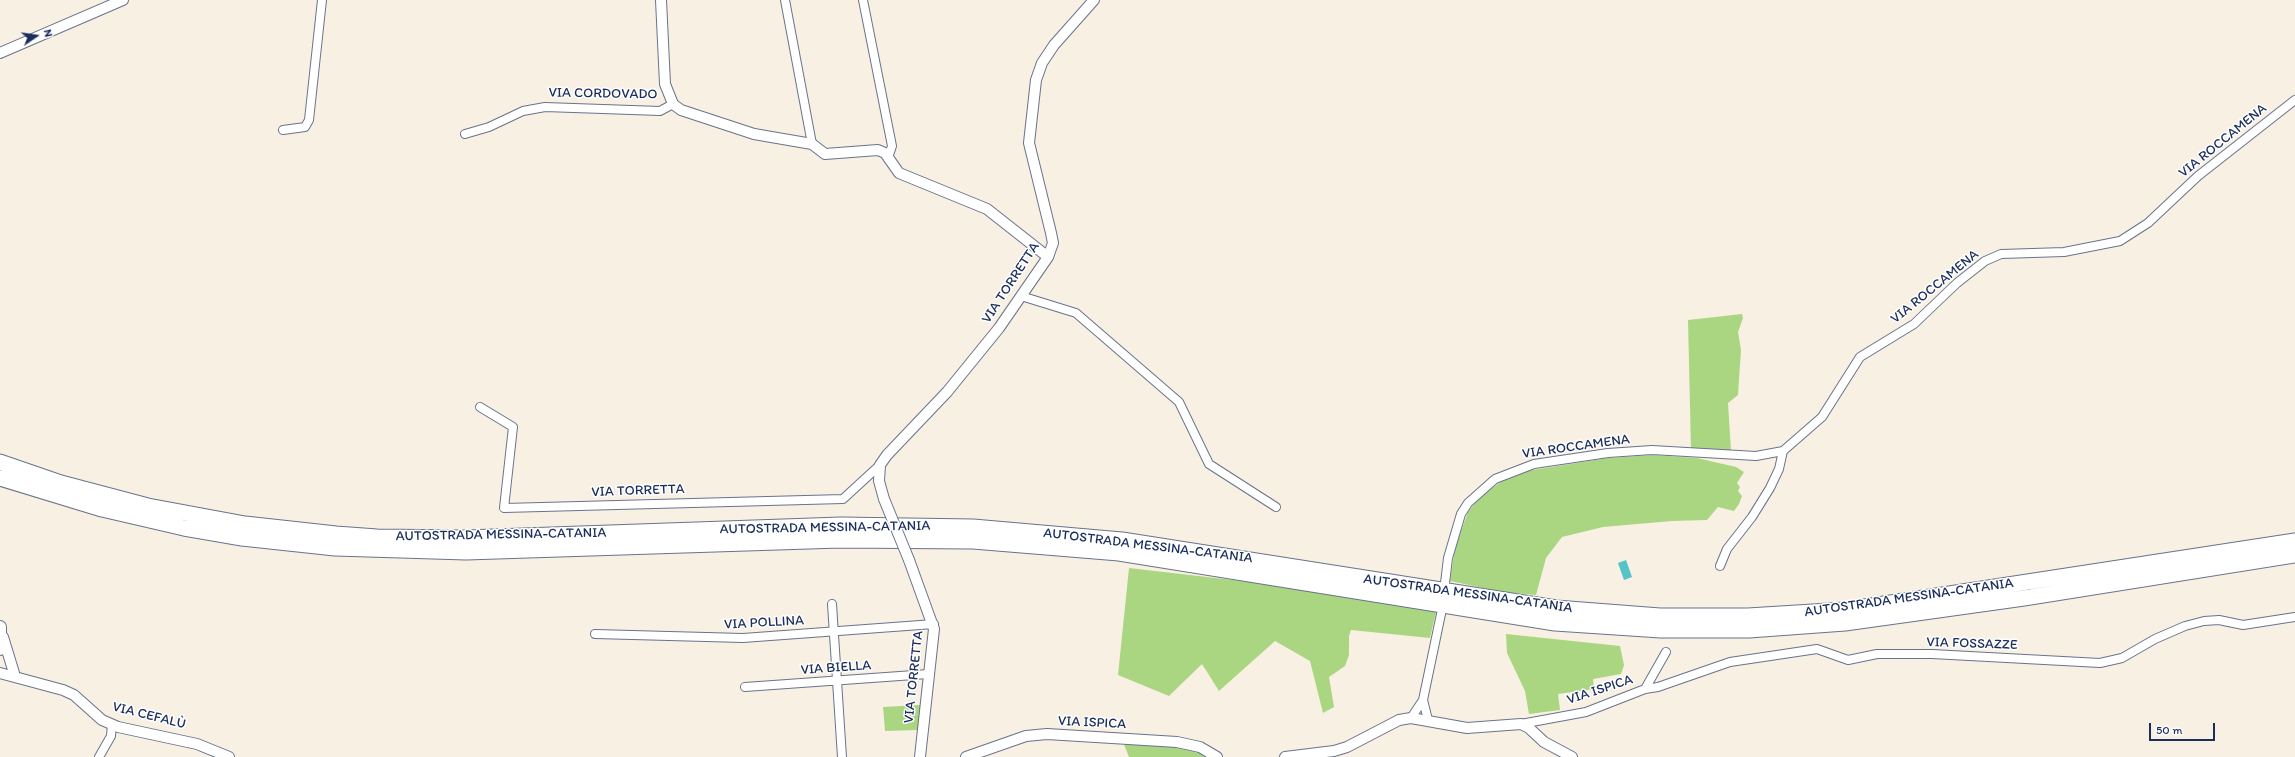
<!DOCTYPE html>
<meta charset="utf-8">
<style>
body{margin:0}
#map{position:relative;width:2295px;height:757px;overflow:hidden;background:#f8f0e2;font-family:Itim,sans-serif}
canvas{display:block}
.north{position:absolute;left:16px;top:16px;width:40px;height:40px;-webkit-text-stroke:3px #fff;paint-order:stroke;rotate:77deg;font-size:11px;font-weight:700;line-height:16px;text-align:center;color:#1b2f5e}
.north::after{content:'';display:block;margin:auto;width:14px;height:18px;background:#1b2f5e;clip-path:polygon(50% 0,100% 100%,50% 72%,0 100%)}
.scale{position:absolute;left:2149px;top:723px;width:66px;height:18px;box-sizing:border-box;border:2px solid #1b2f5e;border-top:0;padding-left:5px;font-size:12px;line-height:14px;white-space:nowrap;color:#1b2f5e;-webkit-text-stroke:3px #fff;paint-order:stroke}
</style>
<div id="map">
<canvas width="2295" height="757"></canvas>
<div class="north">N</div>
<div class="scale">50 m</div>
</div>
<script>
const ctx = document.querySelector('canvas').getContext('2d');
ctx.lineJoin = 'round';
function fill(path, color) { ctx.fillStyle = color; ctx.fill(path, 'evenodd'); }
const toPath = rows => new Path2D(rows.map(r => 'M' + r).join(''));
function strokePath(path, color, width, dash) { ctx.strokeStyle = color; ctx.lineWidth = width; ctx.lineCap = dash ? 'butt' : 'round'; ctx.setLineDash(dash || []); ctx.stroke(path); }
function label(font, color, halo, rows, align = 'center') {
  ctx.font = font + ' Itim,sans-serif'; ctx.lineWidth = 3; ctx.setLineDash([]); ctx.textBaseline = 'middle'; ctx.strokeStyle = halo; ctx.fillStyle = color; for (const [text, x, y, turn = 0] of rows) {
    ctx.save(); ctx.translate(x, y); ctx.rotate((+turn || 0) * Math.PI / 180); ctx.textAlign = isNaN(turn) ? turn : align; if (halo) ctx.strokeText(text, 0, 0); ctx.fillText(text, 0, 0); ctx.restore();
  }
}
fill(toPath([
 [1742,314,1743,318,1738,332,1741,350,1738,395,1728,403,1731,451,1691,450,1688,320],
 [1653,455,1697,458,1736,467,1744,472,1737,483,1740,487,1738,491,1742,496,1739,504,1734,511,1718,507,1707,520,1672,521,1603,527,1562,537,1546,558,1536,595,1502,592,1450,581,1455,548,1468,512,1480,497,1502,481,1520,472,1608,458],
 [1129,568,1328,591,1436,612,1430,638,1351,630,1349,636,1349,655,1345,666,1329,677,1334,707,1323,713,1310,661,1275,641,1219,691,1202,664,1169,696,1118,675],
 [1506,634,1620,646,1624,665,1621,674,1593,679,1594,689,1558,694,1560,710,1529,714,1525,691,1507,653],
 [920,705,918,730,885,731,883,707],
 [1123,742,1190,748,1210,757,1129,757]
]), '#aad682');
fill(toPath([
 [1626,560,1632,577,1624,580,1618,563]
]), '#55c3c9');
const minor = toPath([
 [785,0,812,144],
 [863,0,892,146,888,158],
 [283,130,305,127,309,120,322,0],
 [465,134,489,127,523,111,545,107,660,111,673,104],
 [1021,296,1076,313,1179,402,1209,464,1276,507],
 [480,407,513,427,504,508,843,499,880,465],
 [1720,566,1727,549,1752,517,1770,488,1779,469,1783,451],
 [1445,583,1448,558,1461,514,1468,503,1495,479,1534,464,1608,453,1652,450,1756,456,1783,451,1822,417,1860,357,1914,324,1957,283,1985,261,2001,254,2064,252,2120,241,2148,223,2198,176,2295,100],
 [832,604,842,757],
 [595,634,743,638,934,624],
 [745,687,928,674],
 [1645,689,1658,687,1730,662,1817,649,1848,660,1877,654,1932,654,2100,663,2122,658,2155,639,2185,626,2204,621,2219,620,2243,625,2295,617],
 [1411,718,1423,700],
 [1428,720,1423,700,1441,614],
 [1521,724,1586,712,1645,689,1666,652],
 [99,757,111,736,112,724]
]);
const tertiary = toPath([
 [661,0,665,84,673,104,681,110,754,134,812,144,825,154,878,150,885,153,899,173,987,209,1048,257],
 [0,53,123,0],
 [884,499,879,481,880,465,887,455,947,392,999,328,1048,257,1053,243,1051,233,1029,143,1036,80,1042,63,1054,45,1094,0],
 [909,560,934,629,920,757],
 [3,637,14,673],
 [0,673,63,690,74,695,102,720,118,727,197,744,229,757],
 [966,757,1026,736,1047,734,1177,742,1200,747,1217,757],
 [1285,757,1334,751,1347,747,1399,720,1411,718,1467,728,1521,724,1529,728,1544,742,1572,757]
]);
const secondary = toPath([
 [0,627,0,649]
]);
const motorway = toPath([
 [0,462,61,483,148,506,245,524,336,534,377,537,465,538,841,525,973,527,1122,540,1556,608,1660,616,1748,616,1845,610,2295,541],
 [0,478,102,509,184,528,242,538,335,548,466,552,840,540,973,541,1119,553,1555,623,1661,630,1749,630,1845,623,2024,598,2295,555]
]);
strokePath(minor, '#68738c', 10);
strokePath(tertiary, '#68738c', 12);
strokePath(secondary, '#68738c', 14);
strokePath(motorway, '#68738c', 17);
strokePath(minor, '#fff', 8);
strokePath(tertiary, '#fff', 10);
strokePath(secondary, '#fff', 12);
strokePath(motorway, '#fff', 15);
const tertiaryBridge = toPath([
 [884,499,909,560]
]);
strokePath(tertiaryBridge, '#68738c', 12, []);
strokePath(tertiaryBridge, '#fff', 10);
label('14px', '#1b2f5e', '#fff', [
 ["VIA CORDOVADO",603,94,1],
 ["VIA ROCCAMENA",2223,141,-39],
 ["VIA TORRETTA",1011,283,-57],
 ["VIA ROCCAMENA",1935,287,-39],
 ["VIA ROCCAMENA",1576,447,-8],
 ["VIA TORRETTA",638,491,-2],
 ["AUTOSTRADA MESSINA-CATANIA",825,528,-1],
 ["AUTOSTRADA MESSINA-CATANIA",501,535,-1],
 ["AUTOSTRADA MESSINA-CATANIA",1148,546,7],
 ["AUTOSTRADA MESSINA-CATANIA",1468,594,8],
 ["AUTOSTRADA MESSINA-CATANIA",1909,598,-8],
 ["VIA POLLINA",764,623,-3],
 ["VIA FOSSAZZE",1972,644,2],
 ["VIA BIELLA",836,668,-4],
 ["VIA TORRETTA",914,677,-84],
 ["VIA ISPICA",1600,690,-18],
 ["VIA CEFALÙ",149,716,14],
 ["VIA ISPICA",1092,723,3]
]);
</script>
